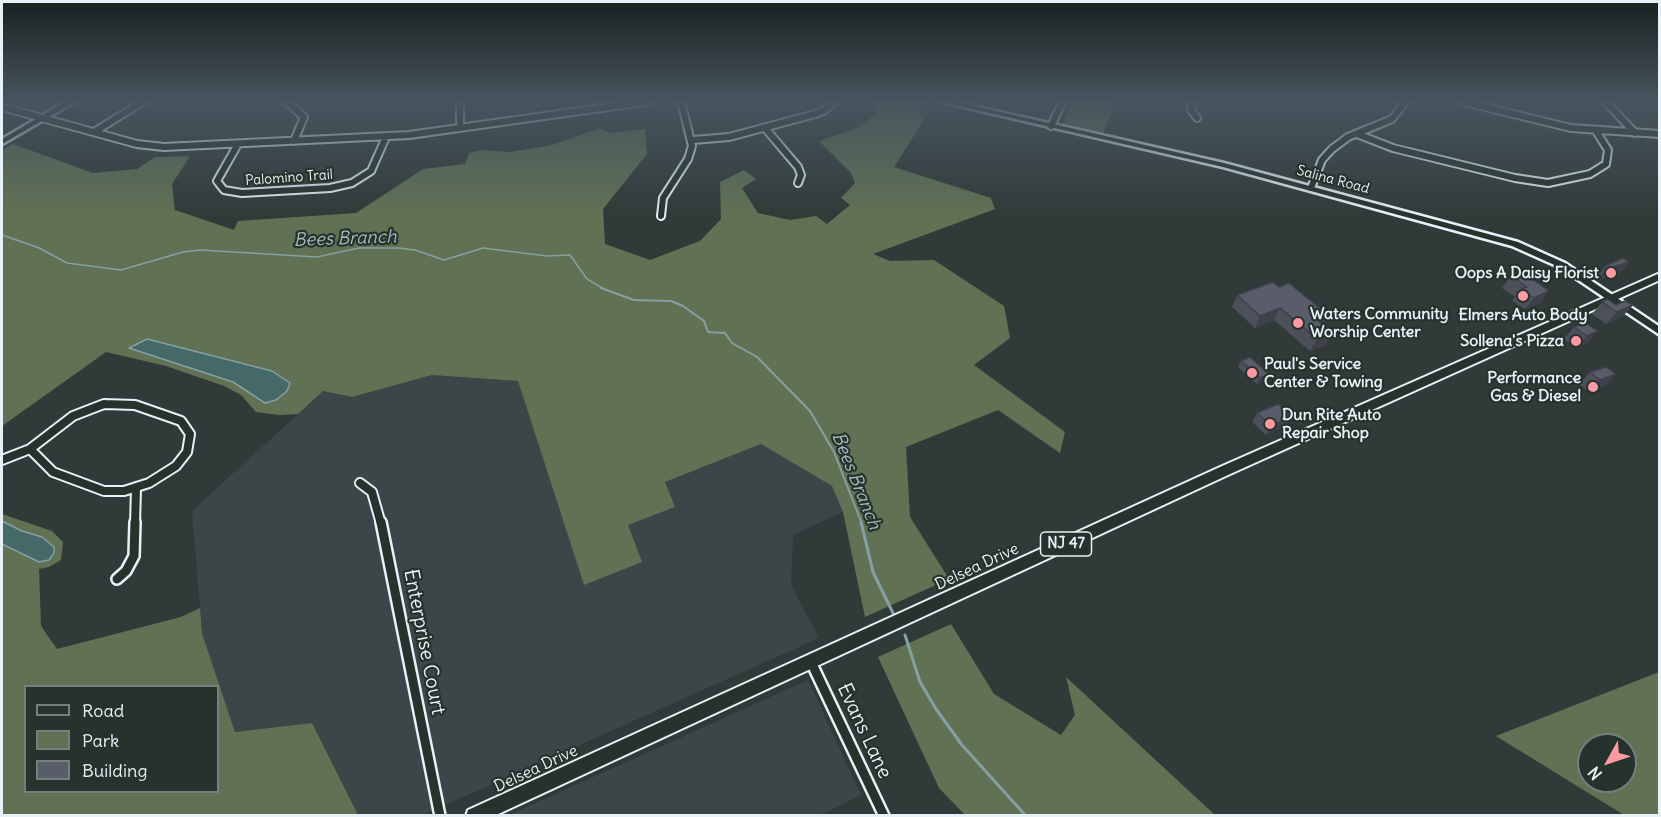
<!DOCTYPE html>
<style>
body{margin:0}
#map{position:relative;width:1661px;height:817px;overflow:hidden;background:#303b39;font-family:Delius,sans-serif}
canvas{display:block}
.frame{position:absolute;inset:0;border:3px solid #e8f1f8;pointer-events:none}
.legend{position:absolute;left:24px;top:685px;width:195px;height:108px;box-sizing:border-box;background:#26332d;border:2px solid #747f7e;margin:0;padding:8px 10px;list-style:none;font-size:18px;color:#e8f1f8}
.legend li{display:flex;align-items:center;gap:12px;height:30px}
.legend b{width:30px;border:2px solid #747f7e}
.north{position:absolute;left:1577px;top:733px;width:60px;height:60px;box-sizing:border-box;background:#26332d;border:2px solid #747f7e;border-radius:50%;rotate:230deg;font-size:16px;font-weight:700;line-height:24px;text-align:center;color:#e8f1f8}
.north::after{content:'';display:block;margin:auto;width:21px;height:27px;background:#ff9aa2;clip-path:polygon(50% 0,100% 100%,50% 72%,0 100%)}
</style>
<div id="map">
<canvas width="1661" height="817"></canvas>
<div class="frame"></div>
<ul class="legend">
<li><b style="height:8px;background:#26332d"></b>Road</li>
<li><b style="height:16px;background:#617254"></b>Park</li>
<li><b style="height:16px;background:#595c69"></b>Building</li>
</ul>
<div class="north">N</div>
</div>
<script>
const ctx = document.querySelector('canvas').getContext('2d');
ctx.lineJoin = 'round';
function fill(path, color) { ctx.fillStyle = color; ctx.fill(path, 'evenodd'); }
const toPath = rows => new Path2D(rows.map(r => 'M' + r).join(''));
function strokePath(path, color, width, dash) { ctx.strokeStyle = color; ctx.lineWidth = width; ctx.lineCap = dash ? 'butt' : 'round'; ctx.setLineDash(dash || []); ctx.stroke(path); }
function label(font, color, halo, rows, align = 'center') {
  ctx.font = font + ' Delius,sans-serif'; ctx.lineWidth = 4.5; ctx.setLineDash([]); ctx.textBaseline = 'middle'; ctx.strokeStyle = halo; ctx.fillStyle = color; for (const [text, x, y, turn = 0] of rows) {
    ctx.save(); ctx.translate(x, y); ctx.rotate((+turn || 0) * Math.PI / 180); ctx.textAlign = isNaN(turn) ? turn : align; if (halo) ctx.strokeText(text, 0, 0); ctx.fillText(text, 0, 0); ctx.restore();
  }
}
fill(toPath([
 [432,375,518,381,584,585,628,525,675,507,664,482,761,444,832,486,843,512,793,535,791,585,819,638,423,815,358,816,312,723,235,732,202,633,192,511,323,391,352,397],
 [808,680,861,795,820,815,509,815]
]), '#3c4547');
fill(toPath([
 [876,101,926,101,917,111,924,120,894,167,991,198,995,209,873,254,890,261,934,260,1004,306,1010,338,974,365,1065,432,1060,453,998,410,906,447,910,517,949,579,865,617,843,512,832,486,761,444,665,482,675,507,628,525,642,562,584,585,518,381,432,375,352,397,323,391,298,414,279,415,256,412,241,395,224,386,166,366,106,352,2,426,2,150,13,144,93,173,137,169,155,157,190,156,172,184,175,210,234,230,238,221,356,213,423,169,465,164,469,153,481,150,510,152,552,145,600,128,609,133,645,129,647,154,603,209,605,244,650,260,700,241,721,219,720,182,744,170,756,179,742,188,758,213,790,220,816,216,827,224,850,205,841,198,855,183,851,173,819,141,857,128,875,115],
 [1073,101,1116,101,1102,136,1062,125],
 [2,514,52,531,63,542,61,560,49,567,39,569,41,626,57,649,181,617,200,608,202,633,235,732,312,723,358,815,2,816],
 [26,686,218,686,218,792,26,792],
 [951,624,994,694,1061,735,1075,715,1066,677,1215,815,965,815,939,788,878,657],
 [1659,672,1659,815,1624,815,1496,736],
 [1589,745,1625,745,1625,781,1589,781]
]), '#617254');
const water = toPath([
 [147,339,272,371,290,383,287,391,276,400,265,403,233,382,129,348,147,339],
 [2,521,22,531,42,537,54,547,54,553,49,560,39,562,2,544,2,521]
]);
fill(water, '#446968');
strokePath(water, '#869fa2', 1.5);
strokePath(toPath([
 [2,235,39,248,67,263,121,270,183,252,200,250,317,257,359,248,399,248,415,250,444,260,483,248,547,256,570,255,587,279,604,289]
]), '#869fa2', 1.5);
strokePath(toPath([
 [601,288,634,300,671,301,683,306,704,321,708,332,725,333,732,343,757,357,810,411,834,452,862,524]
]), '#869fa2', 2);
strokePath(toPath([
 [861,522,873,572,893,613],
 [905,635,920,682,936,709,962,745,1026,816]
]), '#869fa2', 3);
const streetFar2 = toPath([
 [286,101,304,117,294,141],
 [460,101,460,128],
 [1192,101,1191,110,1197,118],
 [1460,101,1571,128,1660,134],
 [1605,101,1635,133],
 [2,107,137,144,164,147,409,135,651,101],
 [1051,126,1063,101],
 [765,128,798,167,801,175,798,183],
 [94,132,144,101],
 [1357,134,1393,148,1515,178,1548,183,1590,174,1606,164,1608,150,1596,131],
 [693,140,729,137,815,114,825,110,834,101],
 [238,144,217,181,224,190,242,193,330,188,352,183,371,171,386,137],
 [1311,188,1322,160,1332,149,1348,137,1392,119,1406,101],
 [661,216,663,198,688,159,692,146,681,101]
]);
const streetFar1 = toPath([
 [104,404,135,405,181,421,190,434,187,452,176,466,149,483,124,491,104,491,53,472,30,449,73,416,104,404],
 [2,460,30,449],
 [360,483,372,492,381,524],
 [135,524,136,488]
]);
const street = toPath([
 [381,522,440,816],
 [117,579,126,571,134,556,135,522],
 [811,662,884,816]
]);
const secondary = toPath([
 [67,101,76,101,2,144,2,139,67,101],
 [938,101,952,101,1224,163,1518,242,1565,263,1660,327,1660,335,1559,267,1512,246,1223,167,938,101]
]);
const primary = toPath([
 [1660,273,1660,280,1228,475,494,816,466,816,468,810,1220,467,1660,273]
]);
strokePath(streetFar2, '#e8f1f8', 10);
strokePath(streetFar1, '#e8f1f8', 12);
strokePath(street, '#e8f1f8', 14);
strokePath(secondary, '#e8f1f8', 5);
strokePath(primary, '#e8f1f8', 4);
strokePath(streetFar2, '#26332d', 6);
strokePath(streetFar1, '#26332d', 8);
strokePath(street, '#26332d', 9);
fill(secondary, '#26332d');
fill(primary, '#26332d');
fill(toPath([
 [1629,262,1619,274,1596,281,1595,278,1605,266],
 [1511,276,1549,291,1540,303,1525,309,1512,301,1515,297,1502,288],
 [1279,287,1322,325,1326,345,1310,351,1274,320,1255,328,1232,307,1237,295],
 [1602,302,1616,305,1633,305,1622,317,1606,324,1592,314],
 [1586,323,1588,343,1576,348,1564,339,1574,327],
 [1241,361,1269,374,1266,380,1257,384,1238,367],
 [1590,372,1616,374,1605,386,1589,392,1579,384],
 [1257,413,1292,416,1287,425,1266,435,1252,422]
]), '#4d4f5a');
fill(toPath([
 [1629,262,1619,274,1596,281,1606,269],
 [1549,291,1540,303,1525,309,1534,298],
 [1633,305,1622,317,1606,324,1617,312],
 [1280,308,1274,320,1255,328,1260,316],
 [1328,315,1322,326,1316,319],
 [1598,331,1588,343,1576,348,1587,336],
 [1332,333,1326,345,1310,351,1317,339],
 [1269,374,1266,380,1257,384,1260,378],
 [1616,374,1605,386,1589,392,1600,380],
 [1292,416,1287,425,1266,435,1271,426]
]), '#3e404a');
const building = toPath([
 [1623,258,1629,262,1606,269,1605,266,1623,258],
 [1522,272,1549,291,1534,298,1521,289,1527,287,1511,276,1522,272],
 [1273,282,1279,287,1289,283,1328,315,1316,319,1332,333,1317,339,1280,308,1260,316,1237,295,1273,282],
 [1607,299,1616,305,1625,301,1633,305,1617,312,1602,302,1607,299],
 [1586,323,1598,331,1587,336,1574,327,1586,323],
 [1250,357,1269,374,1260,378,1241,361,1250,357],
 [1606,367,1616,374,1600,380,1590,372,1606,367],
 [1278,404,1292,416,1271,426,1257,413,1278,404]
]);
fill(building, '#595c69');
strokePath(building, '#3e404a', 1.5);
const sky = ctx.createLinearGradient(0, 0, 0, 216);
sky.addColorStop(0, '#1a201f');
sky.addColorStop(0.47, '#48555f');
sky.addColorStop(1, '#48555f00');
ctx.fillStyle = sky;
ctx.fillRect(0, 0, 1661, 216);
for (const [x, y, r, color] of [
 [1611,273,6,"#ff9aa2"],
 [1523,296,6,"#ff9aa2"],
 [1298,323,6,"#ff9aa2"],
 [1576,341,6,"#ff9aa2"],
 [1252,373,6,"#ff9aa2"],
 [1593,387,6,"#ff9aa2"],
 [1270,424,6,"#ff9aa2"]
]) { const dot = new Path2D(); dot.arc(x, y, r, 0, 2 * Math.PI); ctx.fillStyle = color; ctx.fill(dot); strokePath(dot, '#26332d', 2); }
label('14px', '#e8f1f8', '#26332d', [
 ["Palomino Trail",289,178,-4],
 ["Salina Road",1333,180,15]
]);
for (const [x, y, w] of [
 [1066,544,51]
]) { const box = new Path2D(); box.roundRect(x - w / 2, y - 12, w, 24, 4.5); ctx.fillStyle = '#26332d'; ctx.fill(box); strokePath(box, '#e8f1f8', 1.5); }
label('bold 15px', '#e8f1f8', null, [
 ["NJ 47",1066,544]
]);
label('bold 16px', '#e8f1f8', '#26332d', [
 ["Oops A Daisy Florist",1599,273],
 ["Waters Community",1310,314,"left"],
 ["Worship Center",1310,332,"left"],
 ["Elmers Auto Body",1523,315,"center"],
 ["Sollena's Pizza",1564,341],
 ["Paul's Service",1264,364,"left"],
 ["Center & Towing",1264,382,"left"],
 ["Performance",1581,378],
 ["Gas & Diesel",1581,396],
 ["Dun Rite Auto",1282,415,"left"],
 ["Repair Shop",1282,433,"left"]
], 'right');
label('16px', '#e8f1f8', '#26332d', [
 ["Delsea Drive",977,567,-25],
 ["Delsea Drive",536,769,-25]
]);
label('italic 18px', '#a6bbbe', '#26332d', [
 ["Bees Branch",345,239,-2],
 ["Bees Branch",856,481,68]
]);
label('20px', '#e8f1f8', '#26332d', [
 ["Enterprise Court",424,642,79],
 ["Evans Lane",864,731,65]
]);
</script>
